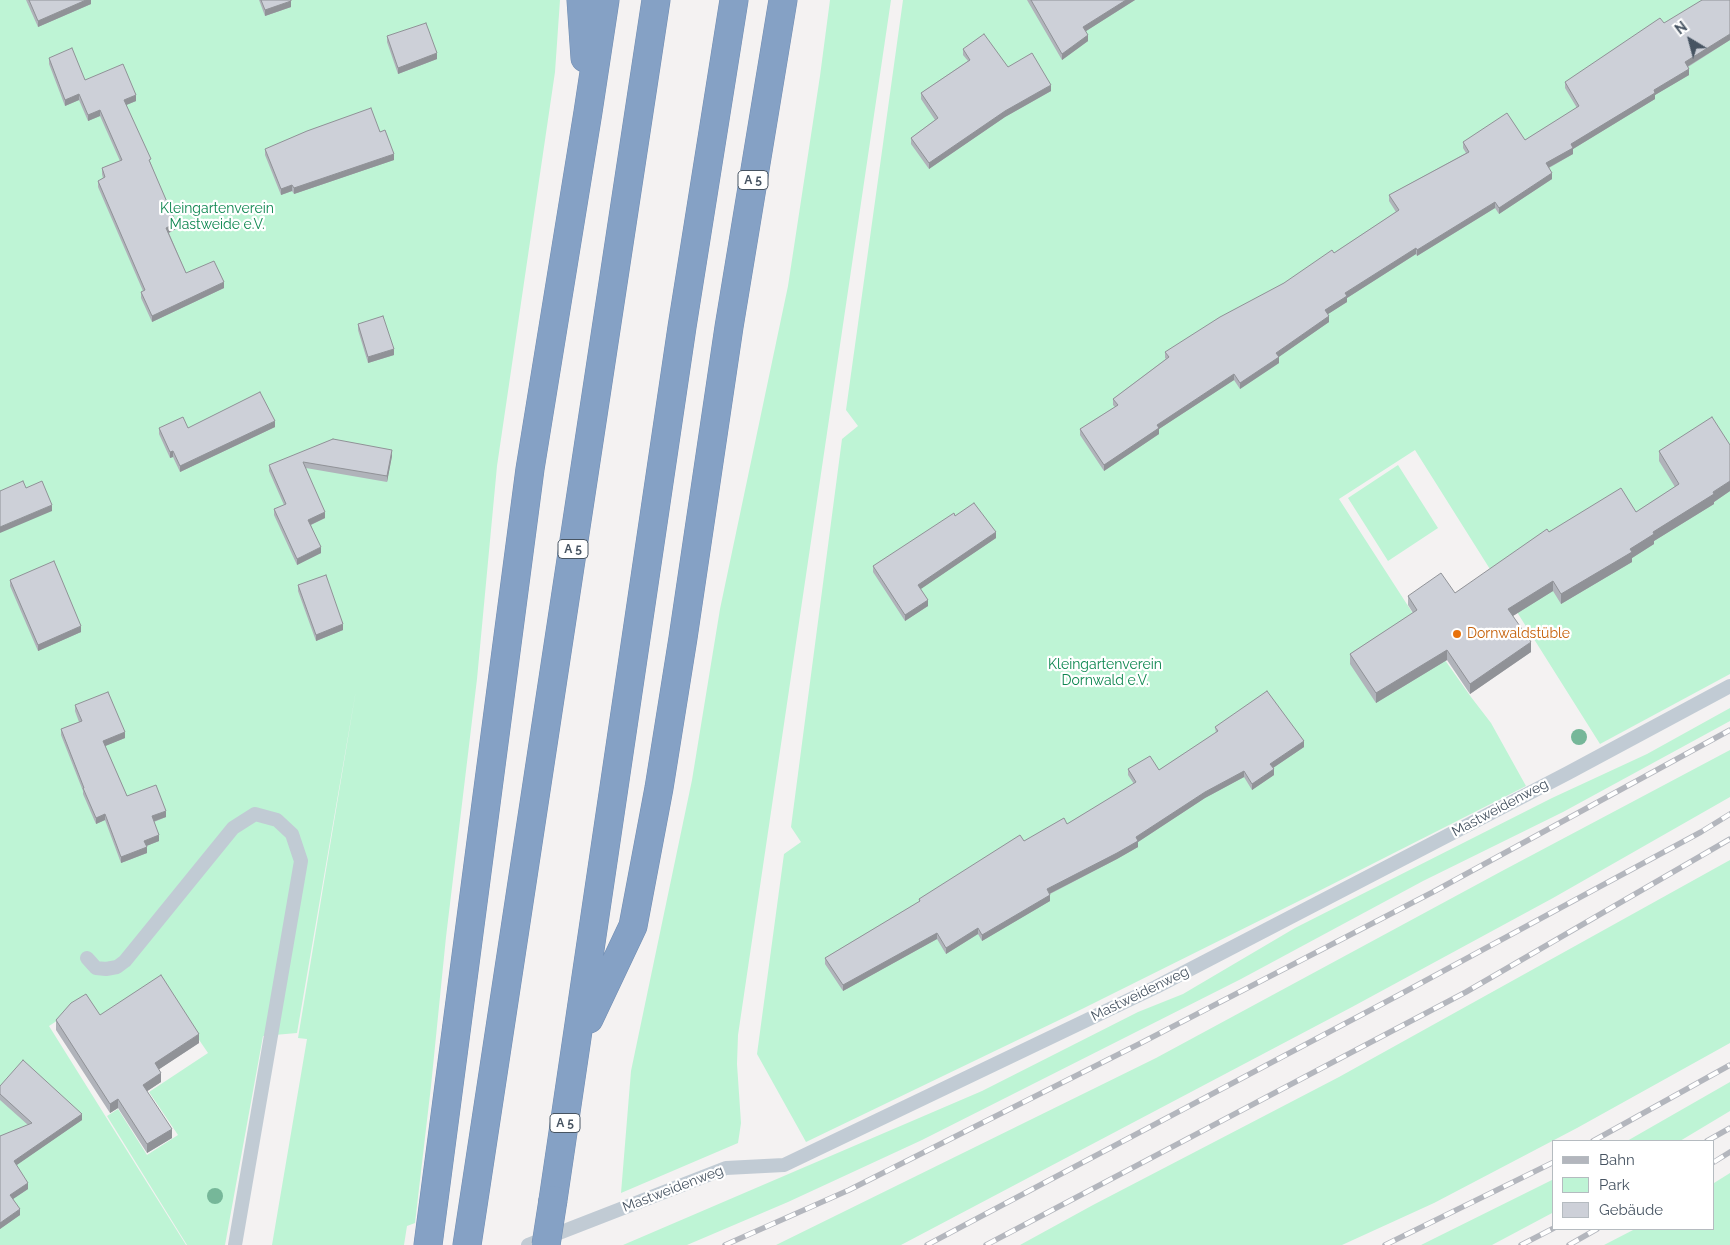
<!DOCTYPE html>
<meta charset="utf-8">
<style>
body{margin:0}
#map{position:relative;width:1730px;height:1245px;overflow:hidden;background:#f4f2f2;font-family:Raleway,sans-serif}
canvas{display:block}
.legend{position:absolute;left:1552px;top:1140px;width:162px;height:90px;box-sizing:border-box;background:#fff;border:1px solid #b5bbc0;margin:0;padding:6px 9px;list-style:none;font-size:15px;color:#475462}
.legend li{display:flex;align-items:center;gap:10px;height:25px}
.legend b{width:25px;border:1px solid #b5bbc0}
.north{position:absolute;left:1665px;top:15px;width:50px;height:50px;-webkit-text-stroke:4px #fff;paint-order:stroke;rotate:323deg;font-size:14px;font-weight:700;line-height:20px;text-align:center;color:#475462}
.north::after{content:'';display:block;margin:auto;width:18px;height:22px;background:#475462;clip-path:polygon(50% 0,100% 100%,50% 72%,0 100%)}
</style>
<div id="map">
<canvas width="1730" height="1245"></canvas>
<ul class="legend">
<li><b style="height:6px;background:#b3b6bd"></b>Bahn</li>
<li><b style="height:14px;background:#bef4d5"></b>Park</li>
<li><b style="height:14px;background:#cdd0d8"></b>Gebäude</li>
</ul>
<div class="north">N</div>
</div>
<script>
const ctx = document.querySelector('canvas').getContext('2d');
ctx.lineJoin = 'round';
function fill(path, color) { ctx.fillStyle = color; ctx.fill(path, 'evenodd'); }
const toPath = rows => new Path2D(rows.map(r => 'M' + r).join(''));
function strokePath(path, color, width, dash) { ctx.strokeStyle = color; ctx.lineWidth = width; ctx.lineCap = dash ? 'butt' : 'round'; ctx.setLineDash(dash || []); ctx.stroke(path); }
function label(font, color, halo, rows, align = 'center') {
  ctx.font = font + ' Raleway,sans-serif'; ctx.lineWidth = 4.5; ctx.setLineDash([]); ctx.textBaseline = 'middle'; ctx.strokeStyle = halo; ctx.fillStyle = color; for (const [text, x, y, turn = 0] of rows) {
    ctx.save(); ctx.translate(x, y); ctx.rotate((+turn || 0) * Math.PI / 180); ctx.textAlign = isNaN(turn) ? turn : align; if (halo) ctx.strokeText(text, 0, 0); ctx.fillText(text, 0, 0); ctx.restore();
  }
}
fill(toPath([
 [0,0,560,0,555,72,497,466,477,679,446,937,431,1086,415,1223,407,1226,404,1245,272,1245,307,1039,298,1038,356,690,297,1033,263,1036,225,1245,187,1245,107,1116,118,1109,147,1155,178,1135,149,1092,208,1053,161,984,100,1023,86,1002,49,1026,186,1245,0,1245],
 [830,0,891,0,738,1035,737,1064,741,1123,738,1143,621,1193,631,1071,692,780,720,609,788,286,820,76],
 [903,0,1730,0,1730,674,1600,744,1415,450,1339,499,1421,626,1471,697,1491,723,1526,786,1313,894,1082,1009,806,1142,757,1054,784,854,801,842,791,827,842,439,858,426,846,410],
 [1398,465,1438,528,1388,561,1348,498],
 [1730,708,1730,721,1563,812,1423,881,1241,979,922,1140,788,1202,687,1245,623,1245,982,1091,1138,1012,1183,994,1295,928,1552,798,1647,754],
 [1730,750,1730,797,1553,898,1352,1007,901,1245,776,1245,1156,1058,1502,871],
 [1730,860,1730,1043,1577,1128,1434,1203,1342,1245,1020,1245,1093,1205,1339,1077],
 [1730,1082,1730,1111,1680,1141,1627,1141],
 [1730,1173,1730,1245,1604,1245,1635,1229,1714,1229,1714,1183],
 [1554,1179,1554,1212,1492,1245,1421,1245]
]), '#bef4d5');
const highway = toPath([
 [581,0,585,58],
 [589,1019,633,926,659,788,683,638,729,327,783,0],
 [553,1200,682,327,734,0],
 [428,1245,530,469,588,112,605,0],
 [467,1245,656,0]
]);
strokePath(highway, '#708cb1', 29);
strokePath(toPath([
 [87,958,96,968,106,969,117,967,125,961,233,828,255,814,277,820,292,834,301,861,235,1245],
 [528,1245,726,1168,784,1165,1156,987,1568,773,1730,686]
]), '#c1cbd4', 14);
strokePath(highway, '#85a1c5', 28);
const rail = toPath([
 [1593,1141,1730,1065],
 [1707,1141,1730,1128],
 [1714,1162,1730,1152],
 [725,1245,849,1190,1139,1044,1433,892,1730,730],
 [927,1245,1397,996,1701,832,1730,814],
 [986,1245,1466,992,1730,839],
 [1385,1245,1554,1162],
 [1521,1245,1554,1228],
 [1569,1245,1597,1229]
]);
strokePath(rail, '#b3b6bd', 5.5);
strokePath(rail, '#fff', 4, [11]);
const highwayBridge = toPath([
 [546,1245,553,1200]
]);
strokePath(highwayBridge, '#708cb1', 29, []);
strokePath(highwayBridge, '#85a1c5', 28);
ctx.fillStyle = '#76b799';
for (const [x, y] of [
 [1579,737],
 [215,1196]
]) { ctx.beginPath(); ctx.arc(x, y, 8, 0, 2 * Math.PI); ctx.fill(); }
fill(toPath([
 [26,0,91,0,91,4,38,27],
 [259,0,291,0,291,7,265,16],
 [1027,0,1135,0,1086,31,1088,41,1062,60],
 [1664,23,1730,40,1688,67,1689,75,1655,95,1655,99,1573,149,1573,154,1549,168,1552,179,1499,214,1495,208,1417,256,1416,254,1347,298,1347,302,1328,314,1329,322,1278,357,1279,363,1240,389,1234,380,1159,429,1159,434,1104,471,1080,435,1080,429,1115,407,1113,405,1113,399,1166,359,1165,358,1165,352,1284,283,1334,253,1396,212,1389,201,1389,195,1466,153,1463,148,1463,142,1525,140,1577,108,1565,88,1565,82],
 [387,36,437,59,398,74,387,42],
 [963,49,1008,67,1051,91,1005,117,929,169,911,144,911,138,935,120,921,99,921,93,968,61,963,55],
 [49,58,85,80,136,101,126,105,151,164,176,229,169,233,186,273,224,288,152,322,141,298,141,292,143,291,98,187,98,181,103,178,102,174,102,168,120,161,100,116,88,121,79,100,65,106,49,64],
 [380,132,394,160,294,194,292,191,281,195,265,155,265,149],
 [358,324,394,355,368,363,358,330],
 [275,427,180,472,173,457,170,458,159,434,159,428],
 [1730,445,1730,491,1714,502,1714,504,1654,541,1654,544,1632,558,1632,562,1561,604,1553,591,1513,616,1531,652,1470,694,1447,660,1376,703,1350,664,1350,654,1413,613,1408,605,1408,596,1455,593,1549,532,1636,512,1675,487,1659,461,1659,451],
 [392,456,387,482,306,468,325,518,311,525,321,553,297,565,274,515,274,509,284,505,269,471,269,465],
 [955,516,996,538,920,589,928,606,905,621,873,572,873,566],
 [10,580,81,632,38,651,10,586],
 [298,585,343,630,316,641,298,591],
 [75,705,125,738,105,746,127,796,166,817,154,822,159,841,146,846,147,853,121,863,105,820,96,824,83,794,83,791,61,735,61,729,79,722,75,711],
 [1215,727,1304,747,1273,768,1274,775,1252,790,1244,777,1205,798,1138,842,1138,847,1117,859,1050,894,1050,901,982,941,978,934,946,954,937,939,843,991,825,964,825,958,919,902,919,899,1024,841,1067,824,1134,784,1128,775,1128,769,1159,770,1216,733],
 [100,1015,199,1043,159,1069,161,1082,147,1091,172,1138,147,1153,118,1108,110,1113,56,1030,56,1020],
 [0,1086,82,1120,16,1165,28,1189,13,1199,20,1215,0,1229,0,1136,28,1125,0,1100]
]), '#b0b3ba');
fill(toPath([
 [86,0,91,0,91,4,38,27,38,21],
 [1126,0,1135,0,1083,33,1083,27],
 [291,1,291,7,265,16,265,10],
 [1730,34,1730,40,1685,68,1685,62],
 [1088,35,1088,41,1062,60,1062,54],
 [437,53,437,59,398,74,398,68],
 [1689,69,1689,75,1655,95,1655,99,1573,149,1573,154,1546,169,1546,163,1571,144,1654,90],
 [1051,85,1051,91,1005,117,929,169,929,163,1005,111],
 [79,94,79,100,65,106,65,100],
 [136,95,136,101,124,106,124,100],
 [100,110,100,116,88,121,88,115],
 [394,154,394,160,294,194,294,188],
 [1552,173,1552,179,1499,214,1499,208],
 [292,185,292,191,281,195,281,189],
 [1495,202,1495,208,1417,256,1417,250],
 [176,223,176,229,166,234,166,228],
 [1416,248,1416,254,1347,298,1347,302,1325,316,1325,310,1345,293],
 [224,282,224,288,152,322,152,316],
 [1329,316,1329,322,1276,359,1276,353],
 [394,349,394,355,368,363,368,357],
 [1279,357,1279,363,1240,389,1240,383],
 [1234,374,1234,380,1159,429,1159,434,1104,471,1104,465,1157,425],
 [275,421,275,427,180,472,180,466],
 [392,450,392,456,387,482,387,476],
 [173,451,173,457,170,458,170,452],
 [1730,481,1730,491,1714,502,1714,504,1654,541,1654,544,1632,558,1632,562,1561,604,1561,594,1630,549,1653,532],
 [52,505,52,511,0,533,0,527],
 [325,512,325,518,308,526,308,520],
 [996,532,996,538,918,591,918,585],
 [321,547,321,553,297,565,297,559],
 [1553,581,1553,591,1508,619,1508,609],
 [928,600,928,606,905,621,905,615],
 [343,624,343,630,316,641,316,635],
 [81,626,81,632,38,651,38,645],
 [1531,642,1531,652,1470,694,1470,684],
 [1447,650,1447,660,1376,703,1376,693],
 [125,732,125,738,103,747,103,741],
 [1304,741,1304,747,1270,770,1270,764],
 [1274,769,1274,775,1252,790,1252,784],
 [1244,771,1244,777,1205,798,1138,842,1138,847,1117,859,1047,895,1047,889,1136,837,1205,792],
 [166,811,166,817,152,822,152,816],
 [105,814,105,820,96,824,96,818],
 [159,835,159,841,144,847,144,841],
 [147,847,147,853,121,863,121,857],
 [1050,895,1050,901,982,941,982,935],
 [978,928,978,934,946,954,946,948],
 [937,933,937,939,843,991,843,985],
 [199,1034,199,1043,155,1072,155,1063],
 [161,1073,161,1082,143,1094,143,1085],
 [118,1099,118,1108,110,1113,110,1104],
 [82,1114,82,1120,14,1167,14,1161],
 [172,1129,172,1138,147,1153,147,1144],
 [28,1183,28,1189,10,1201,10,1195],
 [20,1209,20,1215,0,1229,0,1223]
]), '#909297');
const building = toPath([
 [29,0,86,0,38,21,29,0],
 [261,0,291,0,291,1,265,10,261,0],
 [1031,0,1126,0,1083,27,1088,35,1062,54,1031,0],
 [1702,0,1730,0,1730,34,1685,62,1689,69,1654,90,1655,93,1571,144,1573,148,1546,163,1552,173,1499,208,1495,202,1417,250,1416,248,1345,293,1347,296,1325,310,1329,316,1276,353,1279,357,1240,383,1234,374,1157,425,1159,428,1104,465,1080,429,1118,405,1113,399,1169,357,1165,352,1220,317,1284,283,1332,250,1334,253,1399,210,1389,195,1469,152,1463,142,1507,113,1525,140,1579,106,1565,82,1660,18,1664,23,1702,0],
 [426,23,437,53,398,68,387,36,426,23],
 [984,34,1008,67,1032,53,1051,85,1005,111,929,163,911,138,938,118,921,93,970,60,963,49,984,34],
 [72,48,85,80,123,64,136,95,124,100,151,159,149,160,176,223,166,228,186,273,214,261,224,282,152,316,141,292,145,290,98,181,105,177,102,168,122,160,100,110,88,115,79,94,65,100,49,58,72,48],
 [371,108,380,132,385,130,394,154,294,188,292,185,281,189,265,149,307,131,371,108],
 [383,316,394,349,368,357,358,324,383,316],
 [260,392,275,421,180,466,173,451,170,452,159,428,183,417,188,428,260,392],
 [1712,417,1730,445,1730,481,1713,492,1714,494,1653,532,1654,534,1630,549,1632,552,1561,594,1553,581,1508,609,1531,642,1470,684,1447,650,1376,693,1350,654,1417,610,1408,596,1441,573,1455,593,1547,529,1549,532,1621,488,1636,512,1679,484,1659,451,1712,417],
 [333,439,392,450,387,476,303,462,325,512,308,520,321,547,297,559,274,509,286,504,269,465,333,439],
 [23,481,26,488,42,481,52,505,0,527,0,491,23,481],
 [974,503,996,532,918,585,928,600,905,615,873,566,954,513,955,516,974,503],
 [54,561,81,626,38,645,10,580,54,561],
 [326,575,343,624,316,635,298,585,326,575],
 [1267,691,1304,741,1270,764,1274,769,1252,784,1244,771,1205,792,1136,837,1138,841,1117,853,1047,889,1050,895,982,935,978,928,946,948,937,933,843,985,825,958,920,901,919,899,1020,835,1024,841,1064,818,1067,824,1136,782,1128,769,1150,756,1159,770,1218,731,1215,727,1267,691],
 [108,692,125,732,103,741,127,796,156,785,166,811,152,816,159,835,144,841,147,847,121,857,105,814,96,818,83,788,84,788,61,729,82,721,75,705,108,692],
 [161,975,199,1034,155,1063,161,1073,143,1085,172,1129,147,1144,118,1099,110,1104,56,1020,71,1003,86,994,100,1015,161,975],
 [23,1060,82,1114,14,1161,28,1183,10,1195,20,1209,0,1223,0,1136,32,1123,0,1094,0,1086,23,1060]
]);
fill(building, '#cdd0d8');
strokePath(building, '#909297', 1);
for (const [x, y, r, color] of [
 [1457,634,5,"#e8710a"]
]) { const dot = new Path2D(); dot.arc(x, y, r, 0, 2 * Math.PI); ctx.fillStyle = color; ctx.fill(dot); strokePath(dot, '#fff', 2); }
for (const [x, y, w] of [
 [753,180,30],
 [573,549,30],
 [565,1123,30]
]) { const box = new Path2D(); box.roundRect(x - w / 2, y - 9.5, w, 19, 4); ctx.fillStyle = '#fff'; ctx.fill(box); strokePath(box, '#475462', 1); }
label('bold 12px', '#475462', null, [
 ["A 5",753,180],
 ["A 5",573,549],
 ["A 5",565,1123]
]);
label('14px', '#0e8750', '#fff', [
 ["Kleingartenverein",217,209],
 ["Mastweide e.V.",217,225],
 ["Kleingartenverein",1105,665],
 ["Dornwald e.V.",1105,681]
]);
label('14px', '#c56008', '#fff', [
 ["Dornwaldstüble",1467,634]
], 'left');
label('14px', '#475462', '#fff', [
 ["Mastweidenweg",1500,808,-28],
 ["Mastweidenweg",1140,994,-26],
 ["Mastweidenweg",673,1189,-21]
]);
</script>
